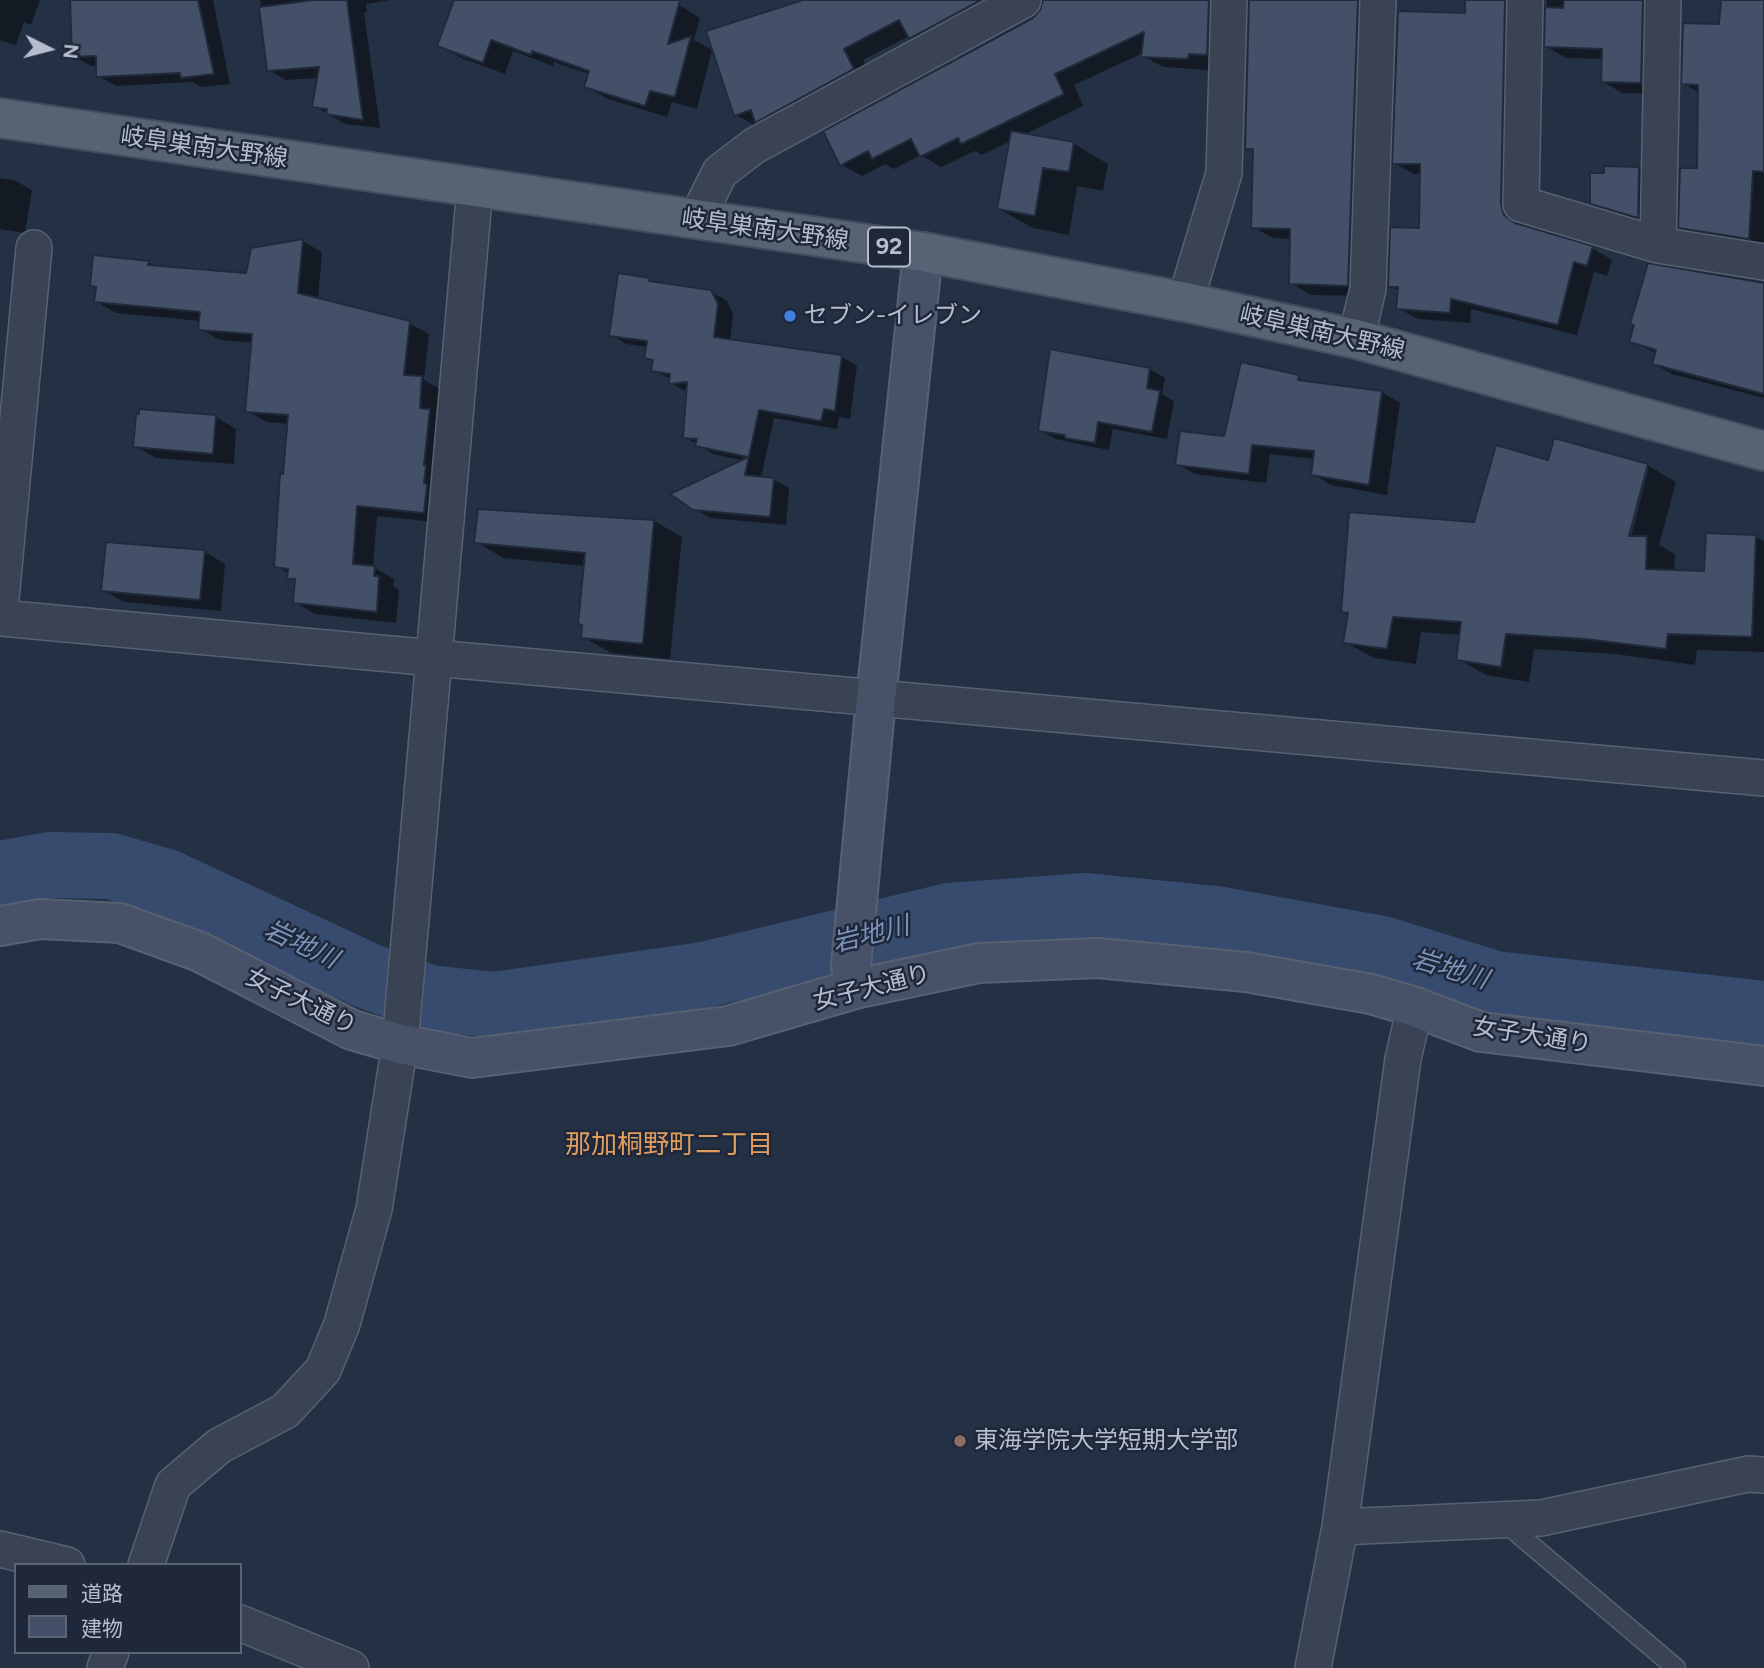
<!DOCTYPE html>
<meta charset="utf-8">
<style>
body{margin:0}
#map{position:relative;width:1764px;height:1668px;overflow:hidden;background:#243145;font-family:Figtree,"Noto Sans JP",sans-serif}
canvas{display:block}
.legend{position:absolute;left:14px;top:1563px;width:228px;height:91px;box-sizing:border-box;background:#1e283a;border:2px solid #5b6475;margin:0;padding:9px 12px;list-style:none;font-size:21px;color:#b6bece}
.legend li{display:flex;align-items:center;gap:14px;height:35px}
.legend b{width:35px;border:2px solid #5b6475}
.north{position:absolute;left:14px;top:14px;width:70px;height:70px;-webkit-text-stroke:5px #1e283a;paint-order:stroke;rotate:96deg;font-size:19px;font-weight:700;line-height:28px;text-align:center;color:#b6bece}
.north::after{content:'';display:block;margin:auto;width:24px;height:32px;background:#b6bece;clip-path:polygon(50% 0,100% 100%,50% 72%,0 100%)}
</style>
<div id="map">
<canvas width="1764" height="1668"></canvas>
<ul class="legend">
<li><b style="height:9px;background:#576274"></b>道路</li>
<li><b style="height:19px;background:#435067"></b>建物</li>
</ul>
<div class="north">N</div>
</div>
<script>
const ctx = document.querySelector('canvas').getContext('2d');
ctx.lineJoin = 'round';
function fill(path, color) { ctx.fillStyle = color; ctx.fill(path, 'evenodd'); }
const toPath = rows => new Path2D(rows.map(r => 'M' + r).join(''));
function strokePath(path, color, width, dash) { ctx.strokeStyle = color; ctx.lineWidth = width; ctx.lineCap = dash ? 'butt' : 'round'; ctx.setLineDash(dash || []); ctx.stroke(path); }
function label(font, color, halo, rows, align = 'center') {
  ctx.font = font + ' Figtree,"Noto Sans JP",sans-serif'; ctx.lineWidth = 5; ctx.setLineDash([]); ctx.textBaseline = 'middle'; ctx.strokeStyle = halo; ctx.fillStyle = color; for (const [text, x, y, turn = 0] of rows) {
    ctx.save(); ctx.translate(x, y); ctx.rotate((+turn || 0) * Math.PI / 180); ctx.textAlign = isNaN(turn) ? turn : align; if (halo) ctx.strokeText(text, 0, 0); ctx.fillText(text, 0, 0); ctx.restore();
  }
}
fill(toPath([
 [0,0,40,0,31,25,24,22,16,45,0,40],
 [70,0,213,0,230,84,201,87,192,82,116,86,98,76,98,65,91,66,73,56],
 [260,0,390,0,366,4,367,12,364,12,380,128,345,124,314,106,319,78,286,80,269,70],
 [456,0,661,0,679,5,700,18,694,40,712,50,697,109,672,102,667,117,608,99,586,87,589,74,554,62,553,66,513,51,505,74,461,58,440,46],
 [804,0,1021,0,930,49,909,36,863,60,873,80,756,126,736,115],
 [1045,0,1233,0,1227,66,1208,65,1208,70,1163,67,1143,56,1143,53,1074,85,1083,106,1023,135,1074,144,1108,164,1103,191,1077,186,1069,235,1033,228,999,209,1011,141,982,155,975,151,941,167,921,155,894,169,885,164,862,176,842,165,1034,19,1041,12],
 [1251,0,1378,0,1368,296,1311,295,1291,283,1292,239,1273,238,1253,227,1255,153,1247,148],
 [1467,0,1528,0,1520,216,1524,228,1592,248,1612,260,1607,276,1594,272,1577,335,1471,309,1470,323,1418,319,1398,308,1399,291,1390,286,1421,229,1422,174,1414,174,1394,163,1466,15],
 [1547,0,1668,0,1661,94,1622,93,1602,81,1603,59,1566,58,1546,46],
 [1722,0,1764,0,1764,248,1698,237,1680,227,1698,170,1700,93,1683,83,1721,26],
 [1606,168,1639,169,1660,181,1659,228,1613,215,1592,203,1606,175],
 [0,178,14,180,32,190,25,233,0,229],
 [302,241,322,252,318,300,409,323,429,334,424,380,442,390,444,523,377,516,373,567,394,579,393,586,399,590,396,623,315,614,295,602,297,582,288,578,289,574,276,566,289,424,267,422,247,411,253,343,220,340,200,329,201,321,116,313,96,301,97,289,92,285,148,262,157,267,248,275],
 [649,280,656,284,710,291,727,301,733,314,730,341,841,356,857,366,850,419,839,417,837,429,774,418,761,478,773,479,789,488,786,525,711,518,694,509,745,461,713,454,685,437,687,392,671,383,672,380,653,370,654,362,646,357,648,347,626,344,611,335],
 [1764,286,1764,398,1672,374,1654,364,1657,354,1631,341],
 [1150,369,1165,378,1162,394,1174,401,1167,439,1113,429,1109,450,1055,439,1040,430],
 [1298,377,1309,383,1382,392,1400,403,1387,495,1331,485,1313,474,1315,459,1270,454,1266,483,1195,474,1177,464,1226,438],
 [216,417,236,429,234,464,156,458,135,446],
 [1549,462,1647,465,1676,482,1659,545,1675,554,1674,571,1706,573,1755,536,1764,541,1764,652,1697,650,1695,665,1615,654,1534,649,1529,682,1486,675,1458,659,1461,635,1421,632,1416,664,1374,658,1345,642,1350,615,1343,611,1476,524],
 [1644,470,1648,470,1629,544,1626,544],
 [480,511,654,521,682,537,670,659,611,653,583,637,585,566,504,558,476,542],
 [205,552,225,564,221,611,124,602,103,590]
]), '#0007');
strokePath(toPath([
 [0,874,50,865,111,866,166,882,368,976,429,998,495,1005,704,975,949,916,1086,906,1216,919,1382,949,1495,984,1764,1014]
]), '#374b6e', 66);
const building = toPath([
 [70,0,198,0,214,74,181,78,180,73,96,77,96,56,72,57,70,0],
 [313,0,347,0,363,120,326,114,327,109,312,107,319,67,267,71,259,7,313,0],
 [454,0,680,0,668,44,691,36,675,97,650,91,645,106,584,87,589,71,532,51,531,55,491,40,483,63,437,46,454,0],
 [803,0,981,0,909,39,899,20,844,49,854,69,755,123,751,110,734,116,706,31,803,0],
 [1043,0,1209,0,1207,55,1189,54,1188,59,1141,57,1144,32,1055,74,1064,94,961,144,958,138,920,157,911,139,872,159,868,151,840,166,823,131,1033,18,1040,10,1043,0],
 [1249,0,1358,0,1348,286,1289,284,1290,229,1251,228,1253,149,1245,149,1249,0],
 [1465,0,1505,0,1501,204,1504,215,1515,223,1593,246,1587,266,1574,262,1558,325,1451,299,1450,313,1396,309,1398,287,1388,287,1390,227,1419,228,1420,164,1392,164,1398,11,1465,13,1465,0],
 [1564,0,1643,0,1641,83,1601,82,1602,49,1544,47,1545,7,1563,8,1564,0],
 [1721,0,1764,0,1764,172,1753,171,1749,239,1678,228,1680,168,1697,168,1698,85,1681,84,1683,23,1719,24,1721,0],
 [1011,131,1074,142,1069,172,1043,168,1035,216,997,209,1011,131],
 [1604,166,1639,167,1638,218,1590,204,1590,173,1604,173,1604,166],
 [303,239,298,293,410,321,404,375,422,376,420,408,430,409,424,465,426,465,424,483,427,484,424,513,357,506,353,564,375,566,374,576,379,576,377,612,293,603,295,579,287,579,288,569,274,567,280,474,283,474,288,415,245,412,252,334,198,330,200,312,94,302,96,287,90,286,93,255,149,261,148,265,246,273,251,248,303,239],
 [1648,263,1764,283,1764,394,1652,364,1656,350,1629,342,1634,325,1630,324,1648,263],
 [618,273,650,278,649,281,711,290,718,304,714,337,842,355,835,411,824,409,821,421,759,410,745,475,774,478,770,517,693,510,670,494,748,457,695,446,697,439,683,438,687,382,669,384,670,374,651,371,653,360,644,358,647,341,609,336,618,273],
 [1050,349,1150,368,1147,388,1160,391,1152,432,1098,422,1095,443,1065,438,1065,435,1038,431,1050,349],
 [1241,362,1299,375,1298,380,1382,391,1369,485,1311,475,1314,451,1252,445,1249,474,1175,465,1180,431,1224,436,1241,362],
 [139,409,216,415,213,454,133,447,136,414,139,414,139,409],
 [1554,438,1648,464,1629,536,1647,536,1646,569,1704,571,1706,533,1756,535,1752,637,1668,634,1666,649,1585,639,1506,634,1501,667,1456,660,1461,622,1393,617,1387,649,1343,643,1348,613,1341,612,1349,512,1474,522,1496,445,1548,460,1554,438],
 [478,509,654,520,643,644,581,638,582,625,578,624,585,553,474,543,478,509],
 [106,542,205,550,200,600,101,591,106,542]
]);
fill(building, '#435067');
strokePath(building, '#202a3c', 2);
const lane = toPath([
 [1504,1522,1676,1668]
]);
const street = toPath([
 [1525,0,1521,204,1658,245],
 [1663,0,1658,245,1764,262],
 [475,187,434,658,1764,778],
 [696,220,720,172,754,146,1023,0],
 [1185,302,1224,173,1229,0],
 [1356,339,1368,289,1378,0],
 [0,609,34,248],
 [0,618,434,658,400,1044,374,1209,342,1324,323,1370,285,1411,219,1446,173,1485,146,1565],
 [1340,1527,1541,1518,1748,1474,1764,1475],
 [0,1549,67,1565],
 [240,1623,351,1668],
 [105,1668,111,1652],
 [1313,1668,1340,1527,1403,1059,1415,1007]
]);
const secondary = toPath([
 [0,926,40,919,120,923,200,952,352,1030,400,1044,472,1058,728,1026,855,989,979,963,1097,958,1246,972,1371,994,1415,1007,1481,1032,1764,1066],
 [855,989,851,966,876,699,923,252]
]);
const primary = toPath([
 [0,118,923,252,1185,302,1356,339,1764,451]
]);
strokePath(lane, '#576171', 21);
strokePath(street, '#576171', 38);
strokePath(secondary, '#576171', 42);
strokePath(primary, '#434c5d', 42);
strokePath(lane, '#394354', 18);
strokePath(street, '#394354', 35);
strokePath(secondary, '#475168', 38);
strokePath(primary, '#576274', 38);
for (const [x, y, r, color] of [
 [790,316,7,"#3f7fe0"],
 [960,1441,7,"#8d6e63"]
]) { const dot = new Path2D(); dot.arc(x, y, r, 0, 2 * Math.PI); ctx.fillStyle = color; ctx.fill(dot); strokePath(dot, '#1e283a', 2.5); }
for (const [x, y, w] of [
 [889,247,42]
]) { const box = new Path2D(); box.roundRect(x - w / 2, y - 19.5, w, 39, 5); ctx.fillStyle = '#1e283a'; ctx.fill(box); strokePath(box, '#b6bece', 2); }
label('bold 23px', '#b6bece', null, [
 ["92",889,247]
]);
label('24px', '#b6bece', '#1e283a', [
 ["岐阜巣南大野線",204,148,8],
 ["岐阜巣南大野線",765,230,8],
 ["岐阜巣南大野線",1322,333,13],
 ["女子大通り",872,988,-14],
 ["女子大通り",301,1002,26],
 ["女子大通り",1532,1036,9]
]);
label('24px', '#b6bece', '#1e283a', [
 ["セブン-イレブン",804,316],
 ["東海学院大学短期大学部",974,1441]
], 'left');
label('italic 26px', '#7c92b8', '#1e283a', [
 ["岩地川",871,935,-14],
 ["岩地川",301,945,25],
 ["岩地川",1450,970,17]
]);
label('26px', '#e09d5f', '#1e283a', [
 ["那加桐野町二丁目",669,1145]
]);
</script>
